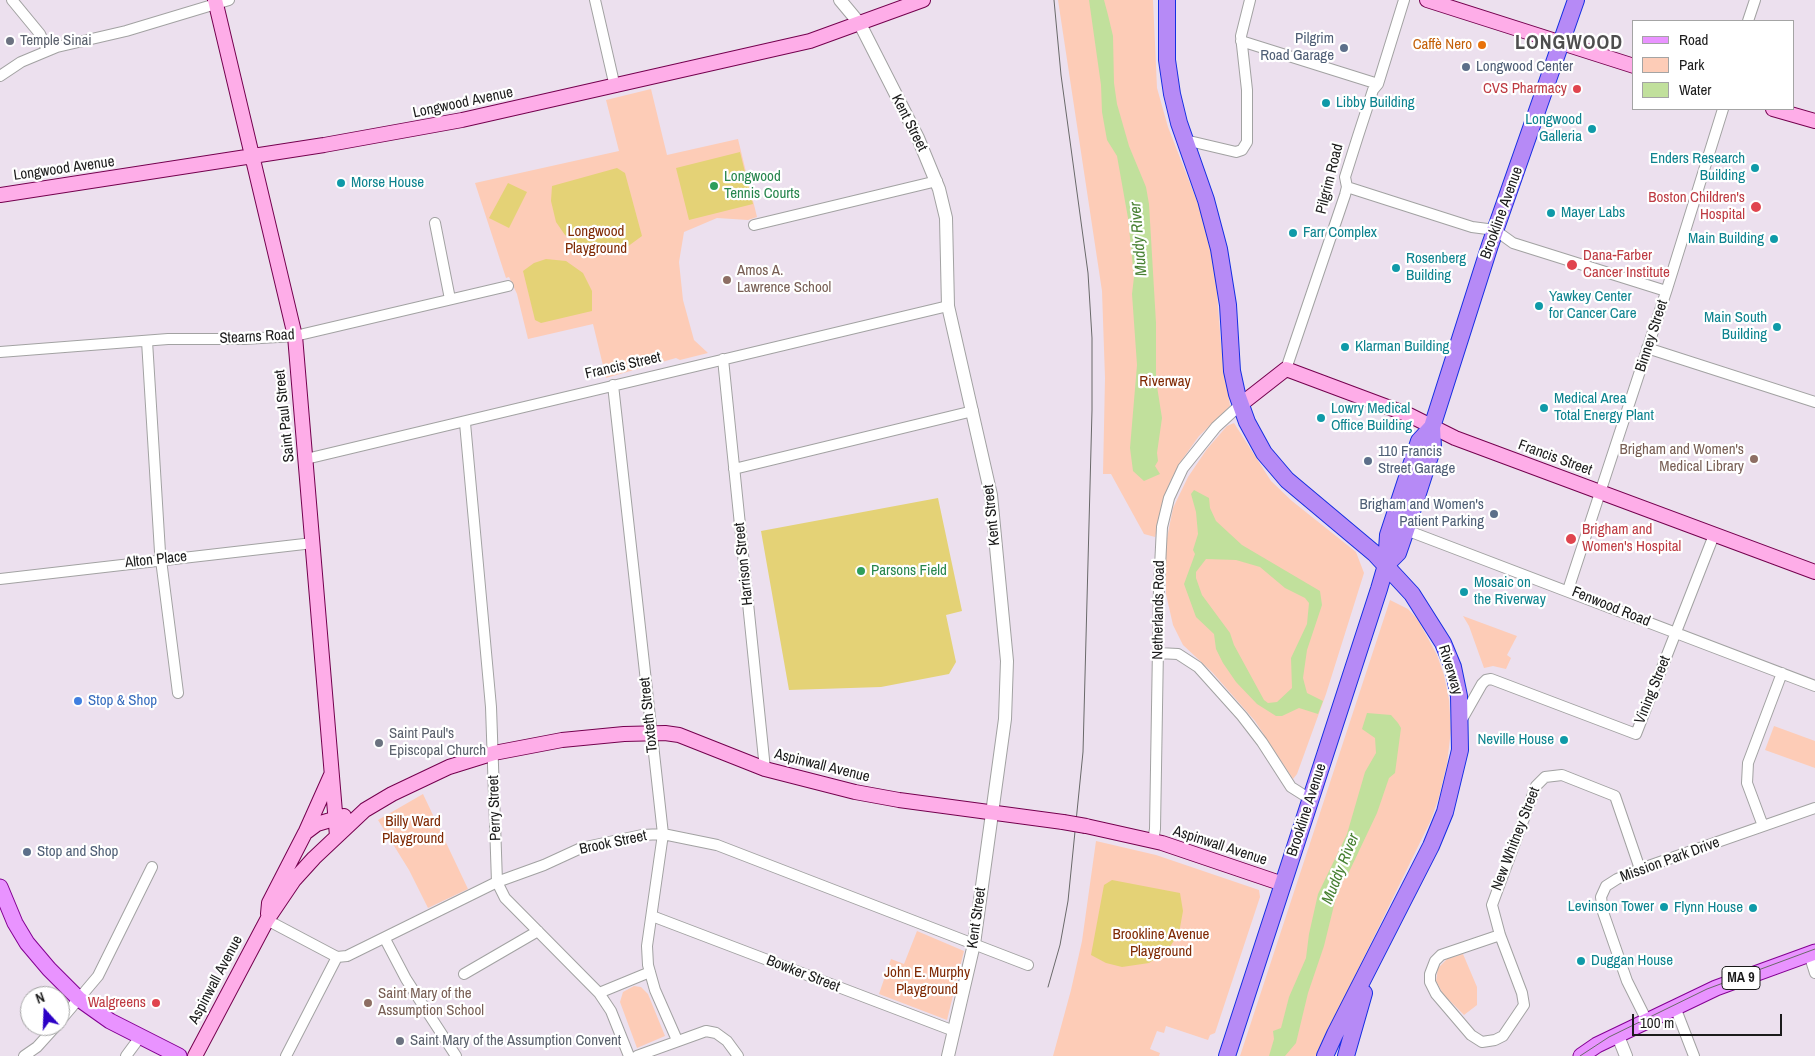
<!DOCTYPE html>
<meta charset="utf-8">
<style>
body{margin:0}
#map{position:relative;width:1815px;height:1056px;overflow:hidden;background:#ece0ee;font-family:"Archivo Narrow",sans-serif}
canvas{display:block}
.legend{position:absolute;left:1632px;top:20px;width:162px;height:90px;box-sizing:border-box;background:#fff;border:1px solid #a4a4a4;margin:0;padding:6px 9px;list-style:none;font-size:15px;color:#1b1b1b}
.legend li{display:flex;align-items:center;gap:10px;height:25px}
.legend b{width:25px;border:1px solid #a4a4a4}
.north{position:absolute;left:20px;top:986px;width:50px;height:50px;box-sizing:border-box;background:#fff;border:1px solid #a4a4a4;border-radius:50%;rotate:340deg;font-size:14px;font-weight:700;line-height:20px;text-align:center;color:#1b1b1b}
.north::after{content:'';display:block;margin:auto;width:18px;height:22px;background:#2c00c6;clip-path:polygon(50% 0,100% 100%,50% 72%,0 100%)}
.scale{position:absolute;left:1632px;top:1014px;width:150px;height:22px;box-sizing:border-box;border:2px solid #1b1b1b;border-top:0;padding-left:6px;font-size:15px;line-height:18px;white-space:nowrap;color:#1b1b1b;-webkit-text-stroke:4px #fff;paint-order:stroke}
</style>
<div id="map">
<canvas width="1815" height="1056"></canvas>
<ul class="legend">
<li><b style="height:6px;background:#e993ff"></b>Road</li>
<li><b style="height:14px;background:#fdccb7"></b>Park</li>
<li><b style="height:14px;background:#c1e09c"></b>Water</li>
</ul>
<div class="north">N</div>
<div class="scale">100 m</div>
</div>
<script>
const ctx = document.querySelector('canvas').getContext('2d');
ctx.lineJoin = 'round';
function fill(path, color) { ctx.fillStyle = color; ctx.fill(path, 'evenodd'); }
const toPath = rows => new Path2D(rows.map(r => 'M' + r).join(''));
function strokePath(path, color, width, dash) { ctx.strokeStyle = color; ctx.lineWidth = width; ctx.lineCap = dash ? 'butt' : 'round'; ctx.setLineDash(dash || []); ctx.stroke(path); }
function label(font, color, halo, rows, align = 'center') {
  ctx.font = font + ' "Archivo Narrow",sans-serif'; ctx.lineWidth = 4.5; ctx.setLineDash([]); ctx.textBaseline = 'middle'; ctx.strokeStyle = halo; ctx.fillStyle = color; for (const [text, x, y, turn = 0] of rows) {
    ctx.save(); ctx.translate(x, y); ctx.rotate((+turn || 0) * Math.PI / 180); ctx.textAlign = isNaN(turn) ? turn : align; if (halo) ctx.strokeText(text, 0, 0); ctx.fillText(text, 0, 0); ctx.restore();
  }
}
fill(toPath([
 [1058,0,1153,0,1157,88,1168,127,1202,214,1215,267,1221,345,1230,406,1199,436,1179,464,1169,484,1155,537,1144,534,1111,474,1103,474,1105,378,1102,291],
 [651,89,667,155,738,139,757,217,748,220,717,218,684,232,679,262,683,300,694,340,708,353,680,360,676,358,606,378,593,324,528,339,517,294,509,277,506,278,475,183,619,151,606,100],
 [1234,423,1271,481,1292,501,1356,552,1364,573,1326,694,1297,774,1293,779,1255,721,1212,672,1183,645,1173,625,1166,594,1166,543,1173,508,1188,477,1207,449,1227,426],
 [1390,600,1408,609,1418,620,1437,655,1444,675,1449,700,1451,730,1447,764,1439,797,1431,820,1324,1039,1319,1056,1240,1056],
 [1463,616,1517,636,1507,655,1511,658,1506,669,1493,666,1484,668,1469,626],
 [1774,726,1815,741,1815,768,1765,750],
 [423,794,468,889,428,908,409,870,378,820],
 [1096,841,1156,855,1259,890,1260,897,1215,1033,1210,1035,1208,1040,1166,1026,1164,1033,1157,1031,1150,1049,1160,1053,1159,1056,1053,1056,1071,990,1082,941],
 [917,931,964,951,947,1020,879,994,891,959,904,964],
 [1463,954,1477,987,1477,1005,1464,1015,1443,994,1436,981,1438,968,1447,959],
 [634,986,641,987,648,994,665,1036,637,1048,620,1002,623,992]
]), '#fdccb7');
fill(toPath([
 [740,152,753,204,689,220,676,168],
 [617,168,625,173,642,236,627,247,612,251,597,251,582,247,565,235,556,222,551,201,552,186],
 [508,183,527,192,509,228,489,218],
 [546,259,566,261,583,273,592,291,592,311,541,323,535,320,523,271,534,263],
 [938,498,962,611,946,615,956,662,949,674,881,687,789,690,761,531],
 [1112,880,1180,893,1183,911,1179,933,1167,951,1149,963,1122,967,1106,963,1091,955,1104,885]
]), '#e4d276');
fill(toPath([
 [1089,0,1104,0,1108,15,1113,36,1114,83,1117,104,1129,146,1146,187,1149,204,1156,323,1156,380,1162,418,1157,453,1158,461,1155,466,1160,474,1144,481,1133,471,1130,448,1137,365,1132,294,1134,277,1128,218,1117,156,1107,140,1102,112,1101,85],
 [1194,490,1209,498,1210,508,1216,521,1242,545,1320,591,1322,605,1307,650,1303,678,1307,693,1323,701,1318,714,1299,708,1282,716,1276,716,1257,704,1236,682,1223,663,1216,649,1214,634,1196,617,1184,584,1195,554,1193,550,1198,534,1196,512,1191,494],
 [1206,559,1236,560,1260,567,1285,588,1305,598,1309,603,1307,624,1291,658,1292,688,1277,702,1268,703,1264,700,1234,645,1230,633,1202,595,1196,578,1196,572],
 [1367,713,1391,715,1398,723,1401,728,1395,773,1389,778,1377,813,1349,872,1341,882,1338,889,1324,946,1308,993,1296,1043,1285,1056,1269,1056,1274,1039,1273,1031,1281,1028,1289,997,1306,958,1309,934,1318,894,1347,834,1365,772,1376,753,1375,738,1362,729]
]), '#c1e09c');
const minor = toPath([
 [12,0,40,34,47,50],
 [595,0,615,87],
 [1748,21,1755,0],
 [1241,41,1378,84],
 [0,76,21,62,57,47,126,31,229,0],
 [1185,140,1236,152,1242,150,1247,142,1247,90,1241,36,1250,0],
 [1347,187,1472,227,1495,230,1513,243,1666,291],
 [435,223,450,299],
 [754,225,937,181],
 [147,341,160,552,178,693],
 [1647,348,1815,402],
 [0,352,168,339,244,339,295,336,508,286],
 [723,359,765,769],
 [1286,369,1345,195,1347,187,1345,177,1358,136,1373,90,1378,84,1404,0],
 [613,385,663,834,647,946,648,965,655,990,677,1040],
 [465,423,491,707,497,882,505,898,599,993,611,1011,629,1056],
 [306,459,948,306],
 [734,469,973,411],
 [1406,530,1815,686],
 [0,579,313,543],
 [1568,590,1667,289,1723,109],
 [1158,653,1178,654,1198,667,1242,716,1262,742,1291,787,1310,799],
 [1461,721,1482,684,1486,680,1491,679,1636,734,1714,535],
 [1763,826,1747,783,1748,763,1782,673],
 [1153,841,1155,829,1159,587,1162,527,1169,498,1183,468,1216,427,1240,405],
 [652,916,954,1031],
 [267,920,337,957,347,956,497,882,544,865,581,848,642,835,663,834,717,845,1028,965],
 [1500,935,1441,955,1435,961,1430,974,1430,982,1436,994,1471,1035,1482,1042,1495,1040,1503,1036,1524,1005,1522,993,1500,935,1492,905,1536,786,1545,777,1562,775,1615,796,1640,869],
 [385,939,406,979,456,1056],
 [1809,954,1815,973],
 [464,974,538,931],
 [599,993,650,972],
 [1675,1007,1694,1056],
 [60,1021,98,976,152,867],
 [1647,1021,1627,981,1603,912,1601,897,1606,886,1617,879,1640,869,1815,808],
 [24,1056,37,1047,56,1026],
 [126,1056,140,1037],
 [286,1056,337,957],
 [637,1056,706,1031,716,1033,727,1041,738,1056]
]);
const tertiary = toPath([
 [840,0,860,24,918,138,939,189,946,218,948,306,991,495,1007,661,1005,719,974,944,948,1056],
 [1618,1036,1626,1056]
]);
const secondary = toPath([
 [215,0,295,336,337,836],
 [1427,0,1634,66],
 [1773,109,1815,121],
 [0,195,324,145,462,120,810,41,923,0],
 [1240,405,1286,369,1409,415,1455,438,1815,572],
 [1086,826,1162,843,1283,884],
 [306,831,331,775],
 [268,914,269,903,305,833,317,824,344,816],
 [195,1056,267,920,294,880,314,858,365,810,392,794,449,767,494,753,562,740,624,734,665,733,679,735,765,769,855,792,899,800,1063,822]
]);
const primary = toPath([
 [0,887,15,923,27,943,49,969,79,999,110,1021,179,1056],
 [1581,1056,1597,1045,1716,988,1815,952]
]);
const trunk = toPath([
 [1167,0,1167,60,1172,94,1179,123,1206,200,1219,249,1228,305,1232,371,1237,394,1247,422,1264,453,1287,480,1374,553,1412,594,1443,643,1453,667,1459,696,1460,750,1445,812,1431,846,1335,1034,1325,1056],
 [1386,565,1398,553,1406,530,1433,447,1432,427,1490,245,1576,0],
 [1227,1056,1379,589,1386,565,1388,535,1419,441,1432,427],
 [1346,1056,1364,993]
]);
strokePath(minor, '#a2a2a2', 12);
strokePath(tertiary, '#a2a2a2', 14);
strokePath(secondary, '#74004e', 16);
strokePath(primary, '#830092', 17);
strokePath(trunk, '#162fe2', 18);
strokePath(minor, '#fff', 10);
strokePath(tertiary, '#fff', 12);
strokePath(secondary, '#feade8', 14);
strokePath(primary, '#e993ff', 15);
strokePath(trunk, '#b68af6', 16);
strokePath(toPath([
 [1048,987,1060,945,1068,901,1083,752,1092,410,1092,338,1088,273,1061,75,1054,0],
 [1580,1056,1609,1037,1707,989,1815,949]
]), '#696969', 1);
const secondaryBridge = toPath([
 [1063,822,1086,826]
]);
strokePath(secondaryBridge, '#74004e', 16, []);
strokePath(secondaryBridge, '#feade8', 14);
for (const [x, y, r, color] of [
 [10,41,5,"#6b7280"],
 [1482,45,5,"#e8710a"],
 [1344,48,5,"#5c6f8a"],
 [1466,67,5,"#5c6f8a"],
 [1577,89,5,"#e0444e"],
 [1326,103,5,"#0f9aa8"],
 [1592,129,5,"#0f9aa8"],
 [1755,168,5,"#0f9aa8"],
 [341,183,5,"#0f9aa8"],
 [714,186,5,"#2e9e5b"],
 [1756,207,6,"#e0444e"],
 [1551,213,5,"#0f9aa8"],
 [1293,233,5,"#0f9aa8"],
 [1774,239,5,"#0f9aa8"],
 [1572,265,6,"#e0444e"],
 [1396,268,5,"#0f9aa8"],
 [727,280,5,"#8d6e63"],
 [1539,306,5,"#0f9aa8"],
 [1777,327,5,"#0f9aa8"],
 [1345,347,5,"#0f9aa8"],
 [1544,408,5,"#0f9aa8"],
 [1321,418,5,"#0f9aa8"],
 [1754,459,5,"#8d6e63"],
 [1368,461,5,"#5c6f8a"],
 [1494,514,5,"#5c6f8a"],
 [1571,539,6,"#e0444e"],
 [861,571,5,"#2e9e5b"],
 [1464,592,5,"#0f9aa8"],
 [78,701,5,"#3f7fe0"],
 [1564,740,5,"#0f9aa8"],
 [379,743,5,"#6b7280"],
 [27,852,5,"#5c6f8a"],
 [1664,907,5,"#0f9aa8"],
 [1753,908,5,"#0f9aa8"],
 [1581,961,5,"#0f9aa8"],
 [156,1003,5,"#e0444e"],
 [368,1003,5,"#8d6e63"],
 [400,1041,5,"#6b7280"]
]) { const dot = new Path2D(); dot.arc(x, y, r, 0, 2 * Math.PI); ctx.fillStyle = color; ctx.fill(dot); strokePath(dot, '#fff', 2); }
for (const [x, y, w] of [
 [1741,978,38]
]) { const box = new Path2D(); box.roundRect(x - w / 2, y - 11.5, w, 23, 4); ctx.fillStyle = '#fff'; ctx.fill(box); strokePath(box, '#1b1b1b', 1); }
label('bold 14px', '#1b1b1b', null, [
 ["MA 9",1741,978]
]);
label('15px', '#4e5e75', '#fff', [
 ["Pilgrim",1334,39,"right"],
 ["Road Garage",1334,56,"right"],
 ["Longwood Center",1476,67],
 ["110 Francis",1378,452],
 ["Street Garage",1378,469],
 ["Brigham and Women's",1484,505,"right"],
 ["Patient Parking",1484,522,"right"],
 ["Stop and Shop",37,852]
], 'left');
label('15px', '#5b616d', '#fff', [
 ["Temple Sinai",20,41],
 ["Saint Paul's",389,734],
 ["Episcopal Church",389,751],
 ["Saint Mary of the Assumption Convent",410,1041]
], 'left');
label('15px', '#c56008', '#fff', [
 ["Caffè Nero",1472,45]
], 'right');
label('15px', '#be3a42', '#fff', [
 ["CVS Pharmacy",1567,89],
 ["Boston Children's",1745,198],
 ["Hospital",1745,215],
 ["Dana-Farber",1583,256,"left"],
 ["Cancer Institute",1583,273,"left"],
 ["Brigham and",1582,530,"left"],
 ["Women's Hospital",1582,547,"left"],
 ["Walgreens",146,1003]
], 'right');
label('15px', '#1b1b1b', '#fff', [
 ["Longwood Avenue",463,103,-12],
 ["Kent Street",909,123,63],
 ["Longwood Avenue",64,169,-8],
 ["Pilgrim Road",1330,179,-76],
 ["Brookline Avenue",1502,213,-70],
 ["Binney Street",1652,336,-72],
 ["Stearns Road",257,337,-3],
 ["Francis Street",623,366,-13],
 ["Saint Paul Street",285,416,-96],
 ["Francis Street",1555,458,20],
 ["Kent Street",992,515,-96],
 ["Alton Place",156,560,-6],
 ["Harrison Street",744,564,-96],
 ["Fenwood Road",1611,607,22],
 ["Netherlands Road",1159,610,-89],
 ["Riverway",1450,670,73],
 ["Vining Street",1653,690,-68],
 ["Toxteth Street",649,715,-96],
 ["Aspinwall Avenue",822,766,14],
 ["Perry Street",495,808,-92],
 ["Brookline Avenue",1307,810,-72],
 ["New Whitney Street",1516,839,-69],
 ["Brook Street",613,843,-12],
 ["Aspinwall Avenue",1220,846,18],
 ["Mission Park Drive",1670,860,-20],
 ["Kent Street",977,918,-82],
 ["Bowker Street",803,974,21],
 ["Aspinwall Avenue",216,980,-62]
]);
label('15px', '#0d838f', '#fff', [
 ["Libby Building",1336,103],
 ["Longwood",1582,120,"right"],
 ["Galleria",1582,137,"right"],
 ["Enders Research",1745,159,"right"],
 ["Building",1745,176,"right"],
 ["Morse House",351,183],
 ["Mayer Labs",1561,213],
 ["Farr Complex",1303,233],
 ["Main Building",1764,239,"right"],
 ["Rosenberg",1406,259],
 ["Building",1406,276],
 ["Yawkey Center",1549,297],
 ["for Cancer Care",1549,314],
 ["Main South",1767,318,"right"],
 ["Building",1767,335,"right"],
 ["Klarman Building",1355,347],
 ["Medical Area",1554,399],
 ["Total Energy Plant",1554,416],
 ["Lowry Medical",1331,409],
 ["Office Building",1331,426],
 ["Mosaic on",1474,583],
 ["the Riverway",1474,600],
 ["Neville House",1554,740,"right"],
 ["Levinson Tower",1654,907,"right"],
 ["Flynn House",1743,908,"right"],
 ["Duggan House",1591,961]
], 'left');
label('15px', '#27864d', '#fff', [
 ["Longwood",724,177],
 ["Tennis Courts",724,194],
 ["Parsons Field",871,571]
], 'left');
label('15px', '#7f2903', '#fff', [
 ["Longwood",596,232],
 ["Playground",596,249],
 ["Riverway",1165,382],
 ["Billy Ward",413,822],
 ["Playground",413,839],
 ["Brookline Avenue",1161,935],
 ["Playground",1161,952],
 ["John E. Murphy",927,973],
 ["Playground",927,990]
]);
label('15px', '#785e54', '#fff', [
 ["Amos A.",737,271],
 ["Lawrence School",737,288],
 ["Brigham and Women's",1744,450,"right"],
 ["Medical Library",1744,467,"right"],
 ["Saint Mary of the",378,994],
 ["Assumption School",378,1011]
], 'left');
label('15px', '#366cbe', '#fff', [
 ["Stop & Shop",88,701]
], 'left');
label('italic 16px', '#488133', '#fff', [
 ["Muddy River",1139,239,-95],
 ["Muddy River",1341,869,-68]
]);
ctx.letterSpacing = '1px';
label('bold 20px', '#4e4e4e', '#fff', [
 ["LONGWOOD",1569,44]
]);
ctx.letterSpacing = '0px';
</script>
